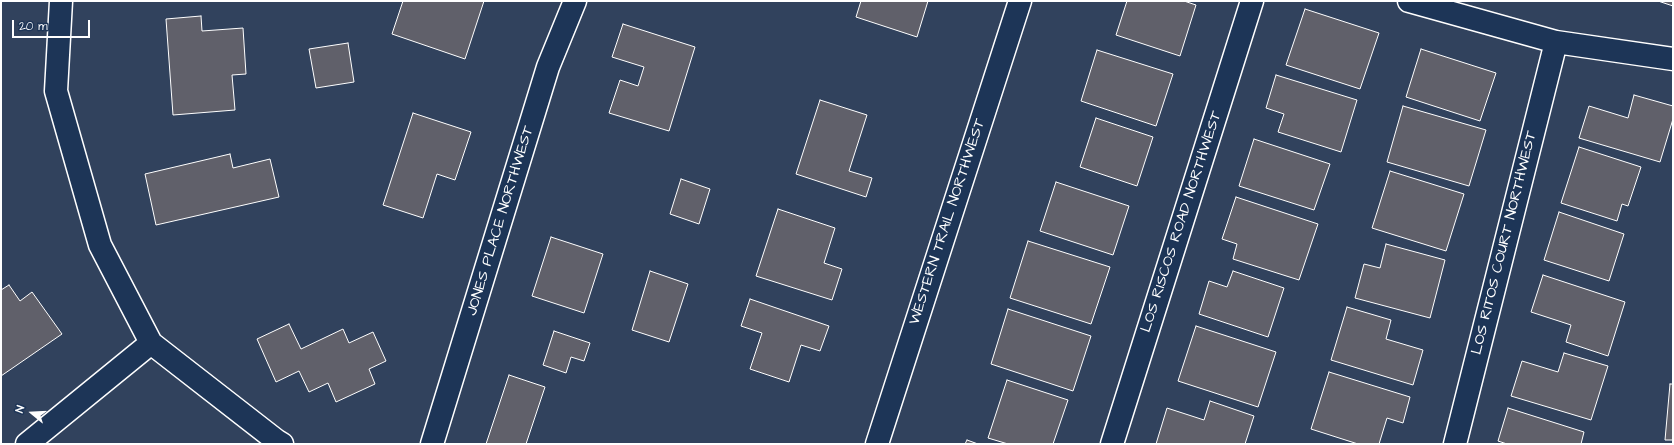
<!DOCTYPE html>
<style>
body{margin:0}
#map{position:relative;width:1674px;height:445px;overflow:hidden;background:#31425d;font-family:"Architects Daughter",sans-serif}
canvas{display:block}
.frame{position:absolute;inset:0;border:2px solid #fff;pointer-events:none}
.north{position:absolute;left:12px;top:393px;width:40px;height:40px;-webkit-text-stroke:3px #1d3557;paint-order:stroke;rotate:288deg;font-size:11px;font-weight:700;line-height:16px;text-align:center;color:#fff}
.north::after{content:'';display:block;margin:auto;width:14px;height:18px;background:#fff;clip-path:polygon(50% 0,100% 100%,50% 72%,0 100%)}
.scale{position:absolute;left:12px;top:20px;width:78px;height:18px;box-sizing:border-box;border:2px solid #fff;border-top:0;padding-left:5px;font-size:12px;line-height:14px;white-space:nowrap;color:#fff;-webkit-text-stroke:3px #1d3557;paint-order:stroke}
</style>
<div id="map">
<canvas width="1674" height="445"></canvas>
<div class="frame"></div>
<div class="north">N</div>
<div class="scale">20 m</div>
</div>
<script>
const ctx = document.querySelector('canvas').getContext('2d');
ctx.lineJoin = 'round';
function fill(path, color) { ctx.fillStyle = color; ctx.fill(path, 'evenodd'); }
const toPath = rows => new Path2D(rows.map(r => 'M' + r).join(''));
function strokePath(path, color, width, dash) { ctx.strokeStyle = color; ctx.lineWidth = width; ctx.lineCap = dash ? 'butt' : 'round'; ctx.setLineDash(dash || []); ctx.stroke(path); }
function label(font, color, halo, rows, align = 'center') {
  ctx.font = font + ' "Architects Daughter",sans-serif'; ctx.lineWidth = 3; ctx.setLineDash([]); ctx.textBaseline = 'middle'; ctx.strokeStyle = halo; ctx.fillStyle = color; for (const [text, x, y, turn = 0] of rows) {
    ctx.save(); ctx.translate(x, y); ctx.rotate((+turn || 0) * Math.PI / 180); ctx.textAlign = isNaN(turn) ? turn : align; if (halo) ctx.strokeText(text, 0, 0); ctx.fillText(text, 0, 0); ctx.restore();
  }
}
const building = toPath([
 [403,1,484,1,465,59,392,34,403,1],
 [861,1,928,1,917,37,856,17,861,1],
 [1127,1,1184,1,1196,5,1180,56,1116,35,1127,1],
 [1658,1,1673,1,1673,6,1658,1],
 [1305,9,1379,33,1360,89,1286,65,1305,9],
 [201,16,202,31,243,28,246,74,232,75,235,110,173,115,166,19,201,16],
 [623,24,695,47,669,131,609,113,620,80,638,86,644,67,612,57,623,24],
 [348,43,354,82,316,88,309,49,348,43],
 [1421,49,1496,73,1480,121,1406,97,1421,49],
 [1097,50,1173,74,1156,126,1081,101,1097,50],
 [1276,75,1357,100,1341,152,1278,132,1284,114,1266,108,1276,75],
 [1634,95,1673,106,1673,119,1660,162,1579,138,1589,106,1628,118,1634,95],
 [820,100,867,115,849,171,872,178,866,197,796,174,820,100],
 [1403,106,1486,130,1469,186,1387,162,1403,106],
 [413,113,471,132,455,180,437,174,423,218,383,205,413,113],
 [1096,118,1153,137,1137,186,1080,167,1096,118],
 [1254,139,1330,164,1314,210,1239,186,1254,139],
 [1579,147,1641,167,1628,206,1622,204,1617,221,1561,203,1579,147],
 [230,154,233,168,270,159,279,197,156,225,145,174,230,154],
 [1390,171,1464,194,1446,251,1372,228,1390,171],
 [681,179,710,189,699,224,670,214,681,179],
 [1056,182,1129,206,1113,255,1040,231,1056,182],
 [1236,197,1318,224,1299,280,1233,259,1237,244,1222,239,1236,197],
 [778,209,835,228,824,263,842,269,832,300,756,276,778,209],
 [1559,212,1624,234,1609,281,1544,260,1559,212],
 [551,237,603,254,584,313,532,296,551,237],
 [1028,241,1110,267,1091,324,1010,298,1028,241],
 [1386,244,1445,260,1430,318,1355,298,1364,264,1380,268,1386,244],
 [650,271,688,284,669,342,632,330,650,271],
 [1233,271,1284,288,1268,337,1199,314,1209,281,1227,287,1233,271],
 [1543,275,1625,302,1608,356,1566,342,1571,325,1531,312,1543,275],
 [9,285,20,301,32,292,62,334,1,376,1,290,9,285],
 [750,299,829,326,820,351,801,345,789,382,750,369,762,333,741,326,750,299],
 [1347,307,1391,320,1386,339,1423,350,1413,385,1331,360,1347,307],
 [1008,309,1091,336,1073,391,991,364,1008,309],
 [289,324,301,349,343,329,349,343,373,332,386,361,369,369,375,384,336,402,328,383,309,392,299,371,276,382,257,339,289,324],
 [1196,326,1276,352,1258,407,1178,381,1196,326],
 [554,331,590,343,584,361,571,357,566,373,543,365,554,331],
 [1564,353,1608,366,1591,420,1511,396,1522,361,1558,372,1564,353],
 [1329,372,1410,397,1403,423,1387,418,1379,444,1358,444,1311,429,1329,372],
 [509,375,545,387,526,444,486,444,509,375],
 [1007,380,1068,400,1053,444,1008,444,988,438,1007,380],
 [1670,384,1673,384,1673,440,1665,440,1670,384],
 [1210,401,1254,416,1245,444,1156,444,1167,408,1204,420,1210,401],
 [1508,408,1584,432,1581,444,1507,444,1498,441,1508,408],
 [967,440,978,444,965,444,967,440]
]);
fill(building, '#60606a');
strokePath(building, '#fff', 1);
const minor = toPath([
 [61,1,56,91,100,245,151,343,277,441,282,444],
 [1409,1,1556,42,1673,59],
 [27,444,151,343],
 [432,444,548,67,575,1],
 [1112,444,1252,1],
 [1455,444,1556,42]
]);
const major = toPath([
 [877,444,1020,1]
]);
strokePath(minor, '#fff', 25);
strokePath(major, '#fff', 25);
strokePath(minor, '#1d3557', 22);
strokePath(major, '#1d3557', 22);
label('15px', '#fff', '#1d3557', [
 ["JONES PLACE NORTHWEST",501,221,-73],
 ["WESTERN TRAIL NORTHWEST",948,222,-72],
 ["LOS RISCOS ROAD NORTHWEST",1182,222,-72],
 ["LOS RITOS COURT NORTHWEST",1505,243,-76]
]);
</script>
